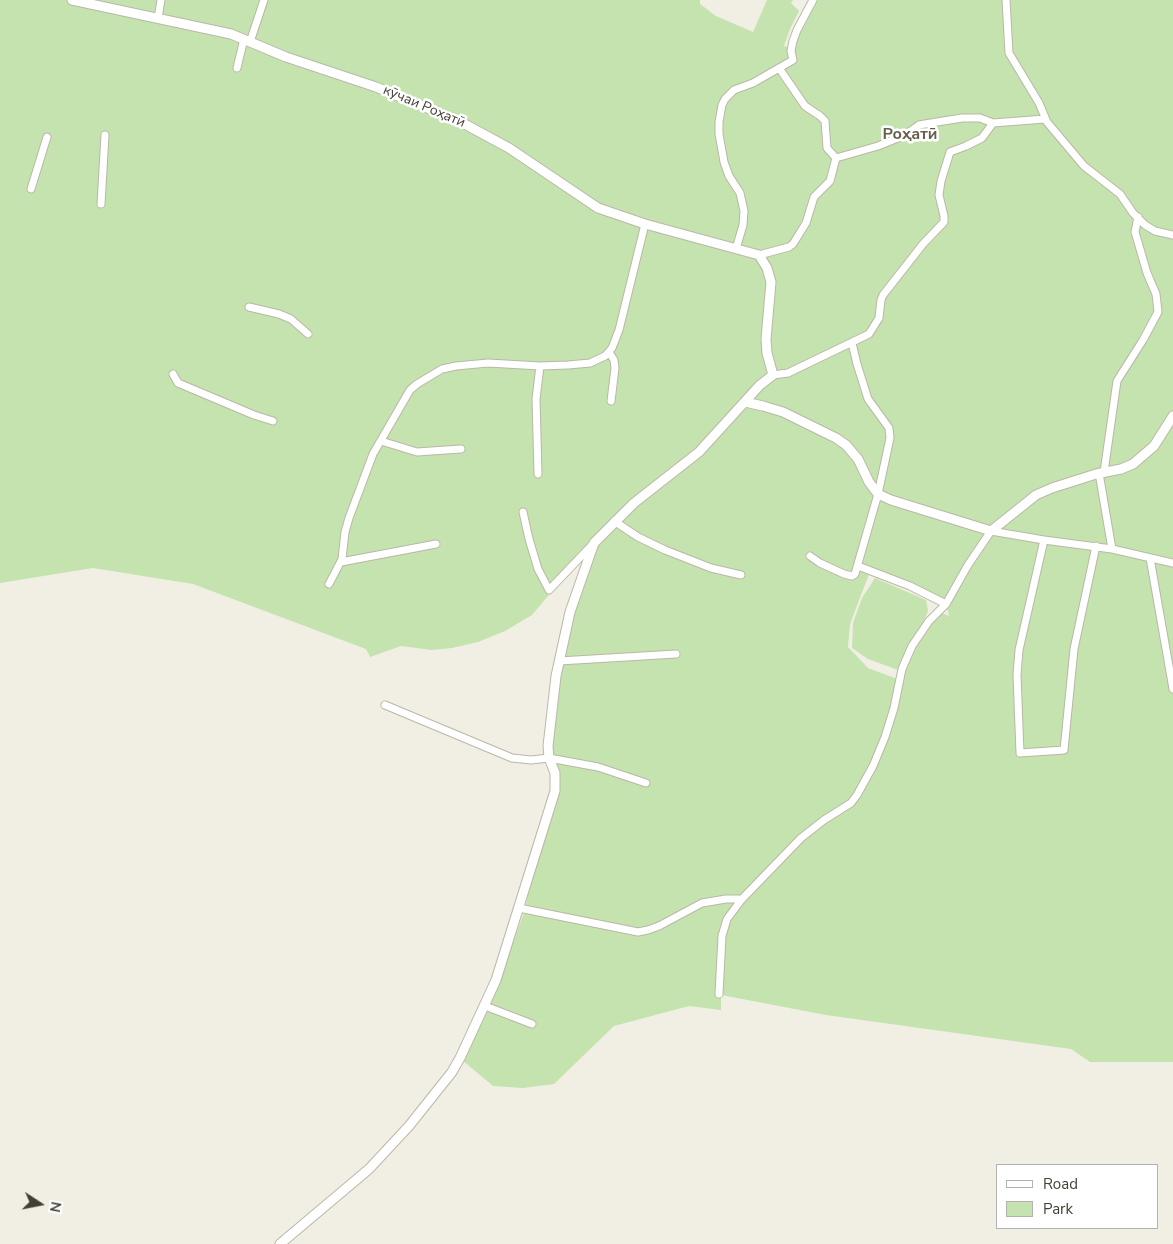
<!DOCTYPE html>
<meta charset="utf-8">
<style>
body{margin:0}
#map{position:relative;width:1173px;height:1244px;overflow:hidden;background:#f1efe4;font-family:"Nunito Sans",sans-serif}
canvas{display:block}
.legend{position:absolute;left:996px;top:1164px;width:162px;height:65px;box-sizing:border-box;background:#fff;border:1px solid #b3b2ae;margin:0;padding:6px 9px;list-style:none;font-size:15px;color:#423f34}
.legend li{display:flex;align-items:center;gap:10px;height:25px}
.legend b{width:25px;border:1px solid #b3b2ae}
.north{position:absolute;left:15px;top:1179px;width:50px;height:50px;-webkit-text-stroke:4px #fff;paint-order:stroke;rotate:101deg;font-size:14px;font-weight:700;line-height:20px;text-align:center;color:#423f34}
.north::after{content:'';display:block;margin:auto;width:18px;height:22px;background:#423f34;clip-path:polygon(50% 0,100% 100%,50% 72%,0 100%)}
</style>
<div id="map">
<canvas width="1173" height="1244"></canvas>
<ul class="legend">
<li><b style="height:6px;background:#fff"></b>Road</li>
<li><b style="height:14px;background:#c4e3af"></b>Park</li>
</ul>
<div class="north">N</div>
</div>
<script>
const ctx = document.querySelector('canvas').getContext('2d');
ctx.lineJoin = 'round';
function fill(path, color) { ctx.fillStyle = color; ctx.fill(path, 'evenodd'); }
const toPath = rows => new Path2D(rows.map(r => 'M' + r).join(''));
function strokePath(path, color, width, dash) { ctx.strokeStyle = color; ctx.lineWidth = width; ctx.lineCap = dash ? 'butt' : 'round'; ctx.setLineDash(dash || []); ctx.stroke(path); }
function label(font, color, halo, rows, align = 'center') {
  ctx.font = font + ' "Nunito Sans",sans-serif'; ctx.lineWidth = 5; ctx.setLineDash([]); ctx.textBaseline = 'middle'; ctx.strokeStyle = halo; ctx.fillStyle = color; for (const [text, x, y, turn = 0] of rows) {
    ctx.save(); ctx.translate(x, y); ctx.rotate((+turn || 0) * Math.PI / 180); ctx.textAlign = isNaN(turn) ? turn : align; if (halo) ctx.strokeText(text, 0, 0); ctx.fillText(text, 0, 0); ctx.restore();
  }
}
fill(toPath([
 [0,0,700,0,700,4,716,16,753,32,767,0,793,0,791,3,799,11,790,29,784,46,792,48,813,0,1173,0,1173,1062,1090,1062,1071,1049,826,1015,721,995,721,1010,689,1006,614,1026,554,1084,523,1088,493,1086,462,1060,499,981,525,910,531,879,556,801,560,777,549,741,555,681,592,544,532,615,505,631,478,642,452,648,432,650,401,646,370,657,366,649,193,584,93,568,0,583],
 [871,569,946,603,949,616,940,612,928,623,900,680,868,668,848,647,850,624],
 [875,578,926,600,928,611,914,644,898,670,868,659,852,648,853,623,862,598]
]), '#c4e3af');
const minor = toPath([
 [1006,0,1009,53,1039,103,1047,122,1084,166,1120,194,1133,213,1145,225,1155,231,1173,235],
 [158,18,161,0],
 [250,42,264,0],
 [237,68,244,39],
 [779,68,805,106,820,116,825,121,827,148,836,158],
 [31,189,47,137],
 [101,204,105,135],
 [736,249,743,225,744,211,740,193,729,176,724,162,719,134,719,122,722,105,725,99,734,90,753,83,793,60,791,51,793,41,797,30,813,0],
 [759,255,789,247,793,244,806,223,814,197,830,181,836,158,878,146,905,135,919,125,931,123,962,118,980,118,993,123,1045,119],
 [249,307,279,314,291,319,308,334],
 [609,352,614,360,615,368,611,401],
 [173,374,178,383,254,415,273,421],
 [773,375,788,373,869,334,879,318,881,300,883,295,923,244,944,222,944,216,939,195,941,181,950,152,966,146,982,138,993,123],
 [381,441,417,452,461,449],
 [1104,472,1117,381,1143,340,1158,312,1156,294,1147,273,1135,232,1138,217],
 [1099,473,1112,549],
 [538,474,536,399,540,366],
 [523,512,529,539,538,569,549,590,592,545],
 [614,521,638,537,665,550,711,568,741,575],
 [1044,540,1019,650,1017,675,1020,753,1064,750,1074,649,1096,546],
 [810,556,820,563,844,574,852,576,855,574,878,494,890,438,889,428,868,399,857,364,852,343],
 [1150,558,1173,689],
 [341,562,436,544],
 [858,566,910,586,946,604],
 [329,584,342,559,345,532,349,518,373,454,410,390,417,384,442,369,456,366,488,363,540,366,568,365,590,363,605,356,612,348,619,330,645,224],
 [559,661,676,654],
 [385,705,512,758,531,760,549,758,598,767,646,783],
 [519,908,638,932,648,930,659,926,702,903,726,899,742,899],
 [719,994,722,936,727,919,742,899,801,838,824,820,851,803,857,795,873,766,885,737,894,708,902,669,912,646,929,621,946,604,968,565,991,531,1044,540,1112,549,1173,563],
 [485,1006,532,1024]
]);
const tertiary = toPath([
 [72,0,231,34,286,57,376,87,408,100,459,121,509,148,598,208,645,224,759,255,767,268,771,282,766,339,767,353,773,375,760,385,699,452,634,503,594,543,570,612,556,676,548,746,549,758,555,773,555,791,496,980,460,1058,452,1072,409,1126,369,1169,280,1244],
 [745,402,763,406,783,412,836,438,846,445,858,459,869,482,878,494,891,500,991,531,1036,495,1052,488,1096,474,1121,469,1133,464,1154,446,1173,416]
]);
strokePath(minor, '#bbb7a7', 9);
strokePath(tertiary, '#bbb7a7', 11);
strokePath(minor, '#fff', 7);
strokePath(tertiary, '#fff', 9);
label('14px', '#423f34', '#fff', [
 ["кӯчаи Роҳатӣ",424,107,23]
]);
label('bold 16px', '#645e4c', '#fff', [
 ["Роҳатӣ",910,135]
]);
</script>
